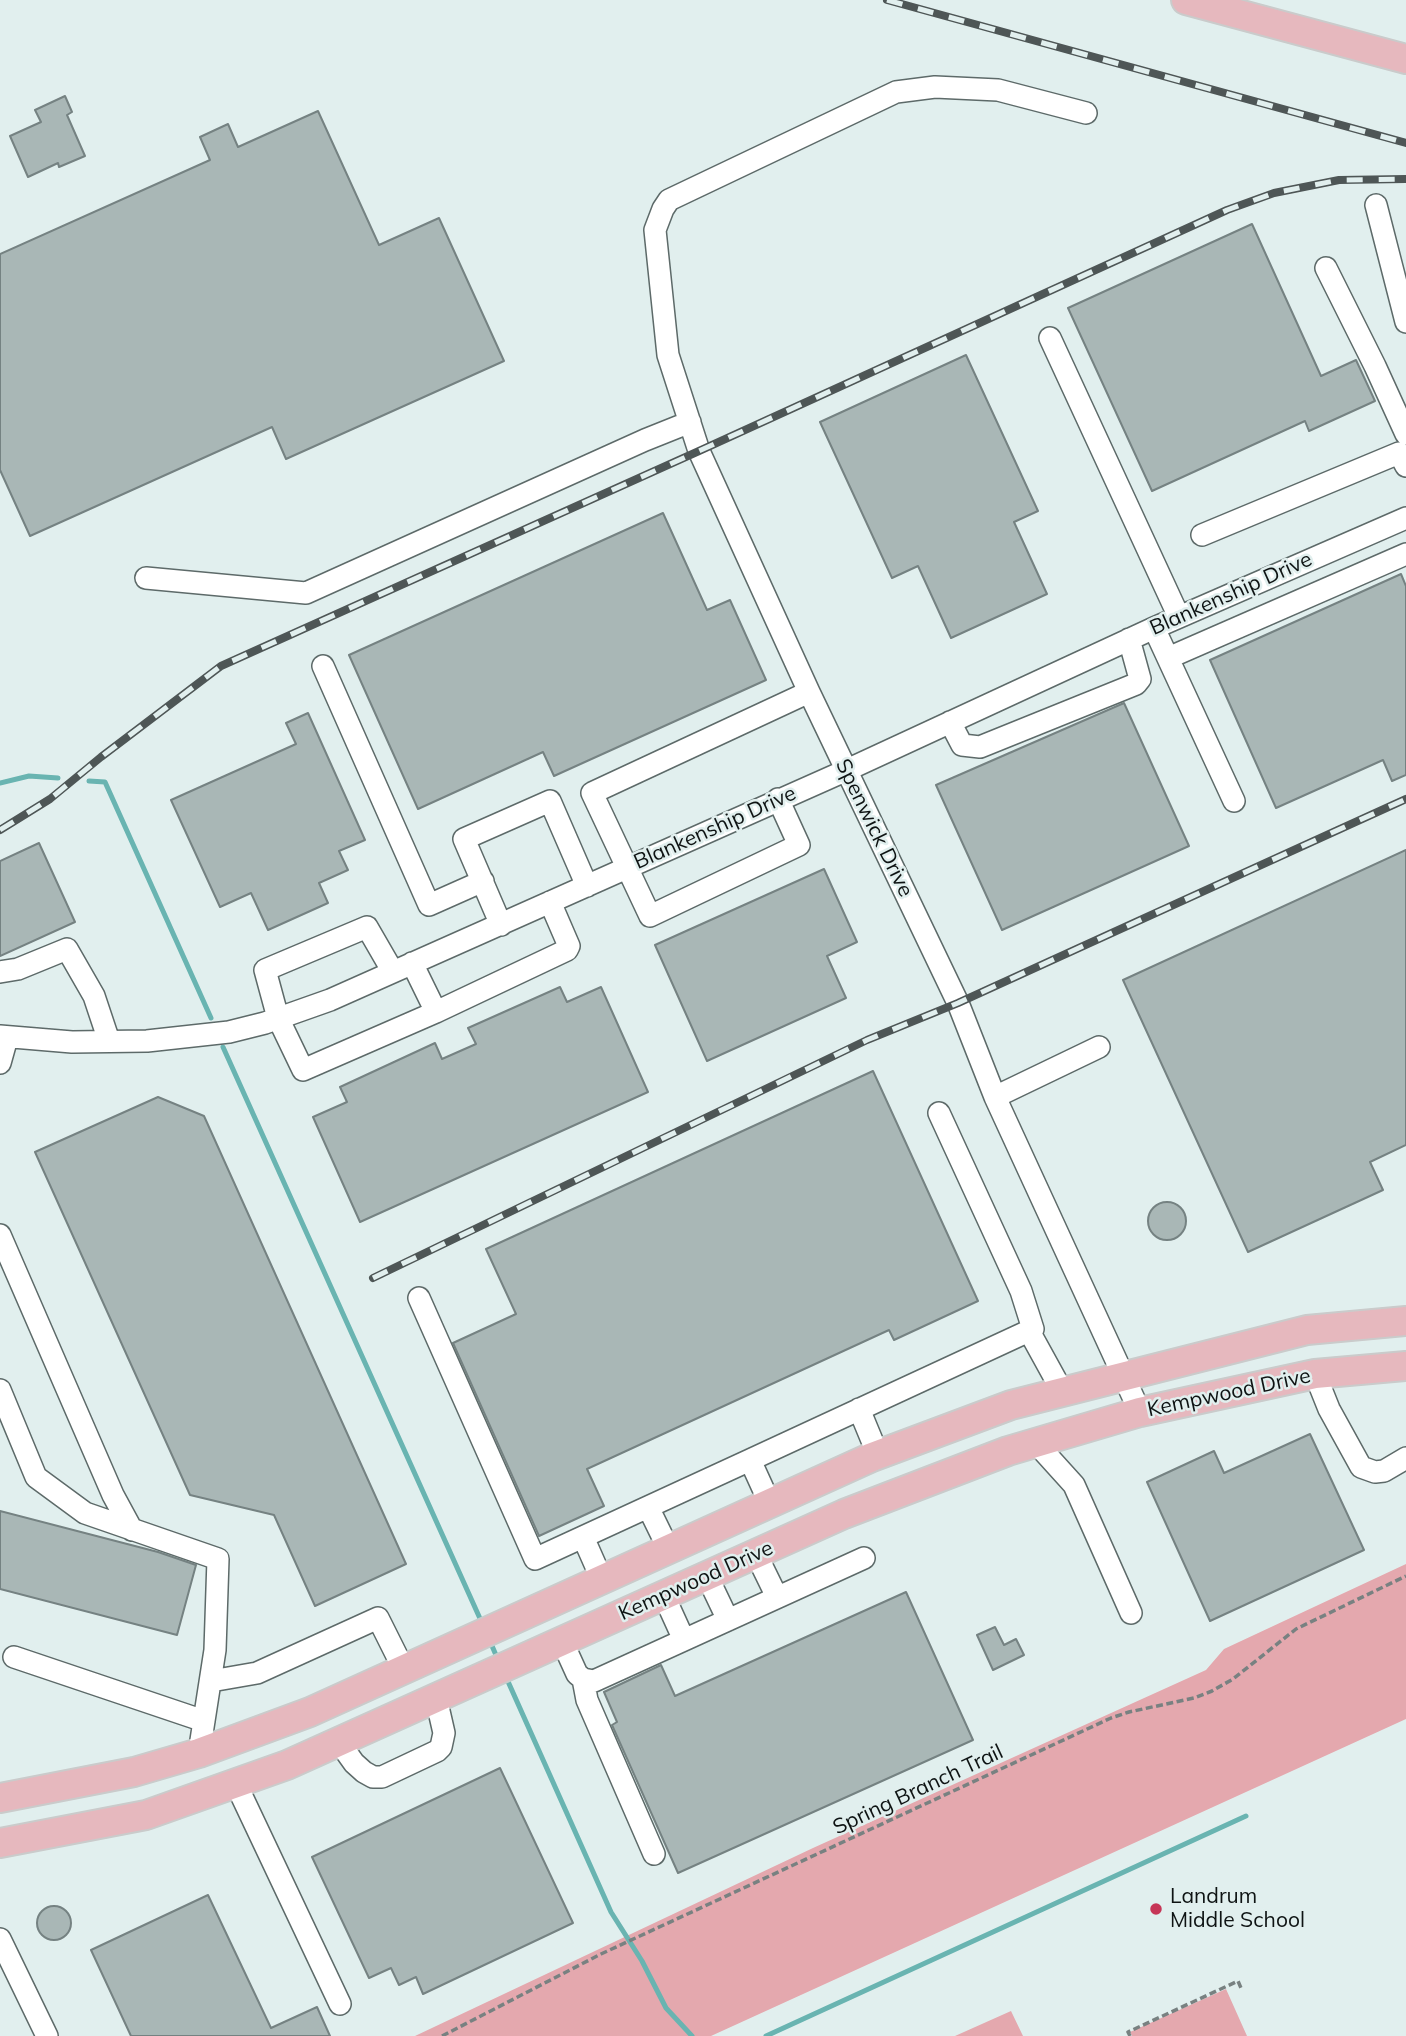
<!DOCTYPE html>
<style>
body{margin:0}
canvas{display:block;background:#e1efee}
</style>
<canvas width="1406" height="2036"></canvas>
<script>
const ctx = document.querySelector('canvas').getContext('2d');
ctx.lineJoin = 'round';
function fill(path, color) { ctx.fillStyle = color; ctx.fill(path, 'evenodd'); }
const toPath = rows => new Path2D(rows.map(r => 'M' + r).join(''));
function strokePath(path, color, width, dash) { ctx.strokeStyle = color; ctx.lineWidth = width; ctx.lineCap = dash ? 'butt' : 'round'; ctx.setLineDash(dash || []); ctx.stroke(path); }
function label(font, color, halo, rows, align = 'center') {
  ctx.font = font + ' Mulish,sans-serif'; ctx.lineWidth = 5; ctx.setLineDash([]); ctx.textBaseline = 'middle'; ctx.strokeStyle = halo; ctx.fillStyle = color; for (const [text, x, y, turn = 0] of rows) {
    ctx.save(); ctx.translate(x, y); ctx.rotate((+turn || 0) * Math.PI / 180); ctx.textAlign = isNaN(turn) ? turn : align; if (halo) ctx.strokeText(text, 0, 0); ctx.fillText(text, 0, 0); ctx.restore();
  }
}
fill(toPath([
 [1406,1564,1406,1719,711,2036,415,2036,813,1848,1206,1670,1224,1649],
 [1226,1989,1247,2036,1132,2036,1130,2032],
 [1011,2011,1023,2036,955,2036]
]), '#e4a8ae');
strokePath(toPath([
 [89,781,105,782,211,1018],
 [0,783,29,776,58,778],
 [223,1047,482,1623],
 [489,1639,499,1662],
 [506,1677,611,1912,642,1961,666,2008,692,2036],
 [766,2036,1246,1816]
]), '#69b4b1', 5);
const building = toPath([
 [65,96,72,112,67,115,85,156,59,167,58,163,28,177,10,136,41,122,35,110,65,96],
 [318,111,379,245,439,218,504,361,286,459,272,427,30,536,0,470,0,254,210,160,200,137,228,124,238,147,318,111],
 [1252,224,1321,376,1356,360,1375,401,1309,431,1305,421,1152,491,1068,308,1252,224],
 [966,355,1038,511,1014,522,1047,594,951,638,918,566,892,578,820,422,966,355],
 [663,513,707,610,730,600,766,680,554,776,543,752,418,809,349,655,663,513],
 [1401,574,1406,586,1406,775,1392,781,1383,760,1276,808,1210,660,1401,574],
 [1124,703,1189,846,1002,930,936,785,1124,703],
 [308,713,365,840,339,851,348,870,319,883,328,903,268,930,251,893,220,907,171,800,296,744,286,723,308,713],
 [39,843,75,922,0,956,0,861,39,843],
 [1406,850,1406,1145,1370,1162,1383,1190,1248,1252,1123,980,1406,850],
 [824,869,857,942,827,956,846,998,707,1061,655,945,824,869],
 [560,987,567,1002,601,987,648,1092,360,1222,313,1117,347,1102,340,1087,435,1043,442,1059,476,1044,468,1028,560,987],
 [873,1071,978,1301,894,1340,889,1330,587,1469,604,1506,539,1536,453,1343,516,1314,486,1249,873,1071],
 [158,1097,204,1116,406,1564,315,1606,274,1515,190,1495,35,1152,158,1097],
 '1148 1221a19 19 0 1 1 38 0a19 19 0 1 1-38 0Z',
 [1310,1434,1364,1550,1210,1621,1147,1482,1214,1451,1224,1473,1310,1434],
 [0,1511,158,1552,196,1565,177,1635,0,1589,0,1511],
 [906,1592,973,1740,678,1873,612,1725,617,1722,604,1692,661,1665,675,1696,906,1592],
 [995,1627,1004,1645,1016,1639,1024,1655,993,1670,977,1635,995,1627],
 [500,1768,573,1923,423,1994,416,1977,399,1985,391,1968,369,1978,312,1857,500,1768],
 [208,1895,271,2028,317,2007,330,2036,131,2036,91,1950,208,1895],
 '37 1923a17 17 0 1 1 34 0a17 17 0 1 1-34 0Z'
]);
fill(building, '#a9b7b6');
strokePath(building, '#758282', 2);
const minor = toPath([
 [1086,113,998,90,935,87,896,92,669,200,663,209,655,230,668,355,699,451,809,692,958,1003,995,1097,1140,1412],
 [1376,205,1406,322],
 [1326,268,1375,366,1406,434],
 [1050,338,1179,617],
 [1202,535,1399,453,1406,466],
 [146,578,306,593,645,440,690,422],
 [1154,628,1234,801],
 [1168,658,1406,554],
 [323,666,429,905,483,881],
 [950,722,962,745,980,747,1136,684,1140,679,1129,639],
 [778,799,799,845,650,916,592,793,809,692],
 [501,925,464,839,550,801,587,886],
 [412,963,436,1012],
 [0,972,18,969,67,949,94,996,109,1041],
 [393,972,367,927,265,970,278,1018,303,1070,436,1012,567,950,569,946,550,902],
 [0,1036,72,1042,147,1041,229,1032,265,1023,330,1000,847,770,1154,628,1406,518],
 [0,1063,7,1038],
 [995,1097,1099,1047],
 [0,1235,113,1495,132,1530],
 [419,1298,535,1559,750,1460],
 [1029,1331,1062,1391],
 [1315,1374,1329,1409,1361,1467,1375,1472,1384,1471,1406,1458],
 [0,1390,36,1477,85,1513,218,1559,215,1650,199,1753],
 [859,1409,878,1455],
 [1036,1443,1074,1485,1131,1613],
 [770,1504,750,1460,1033,1329,1021,1291,939,1113],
 [648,1507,669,1550],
 [583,1537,602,1580],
 [756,1554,777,1597],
 [707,1576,728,1620],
 [664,1596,684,1640],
 [562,1641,577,1674,583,1679,594,1681,864,1558],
 [14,1657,204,1721],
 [583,1679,587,1700,654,1854],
 [211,1681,257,1673,378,1618,404,1670],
 [339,1742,354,1763,364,1772,373,1777,382,1777,437,1751,441,1747,444,1733,436,1698],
 [236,1784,340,2004],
 [0,1939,47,2036]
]);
const major = toPath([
 [1186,0,1406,59],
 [0,1798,134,1772,199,1753,310,1712,872,1457,1011,1405,1307,1330,1406,1321],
 [0,1843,146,1815,287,1765,844,1514,1008,1451,1140,1412,1315,1374,1406,1366]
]);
strokePath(minor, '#5d6a69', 24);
strokePath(major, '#cacbcb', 32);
strokePath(toPath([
 [442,2036,601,1954,1111,1718,1129,1712,1194,1698,1212,1691,1233,1679,1296,1629,1406,1576],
 [1130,2036,1128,2032,1238,1981,1241,1988]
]), '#788181', 3.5, [7, 3.5]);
strokePath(minor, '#fff', 21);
strokePath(major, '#e6b8be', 28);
const rail = toPath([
 [887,0,1406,143],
 [0,830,50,799,101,757,221,666,699,451,1227,210,1274,193,1339,180,1406,179],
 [373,1278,867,1040,958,1003,1406,799]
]);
strokePath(rail, '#4e5656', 8);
strokePath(rail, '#e1efee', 5, [16]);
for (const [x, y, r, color] of [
 [1156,1909,7,"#c63657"]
]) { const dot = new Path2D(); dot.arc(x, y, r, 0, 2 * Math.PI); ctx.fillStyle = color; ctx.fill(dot); strokePath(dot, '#e1efee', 2.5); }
label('21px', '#0e1313', '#e1efee', [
 ["Blankenship Drive",1231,594,-24],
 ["Blankenship Drive",715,828,-24],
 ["Spenwick Drive",874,828,64],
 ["Kempwood Drive",1229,1393,-12],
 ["Kempwood Drive",696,1581,-24],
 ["Spring Branch Trail",918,1790,-25]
]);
label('21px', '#0e1313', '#e1efee', [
 ["Landrum",1170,1897],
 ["Middle School",1170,1921]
], 'left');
</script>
